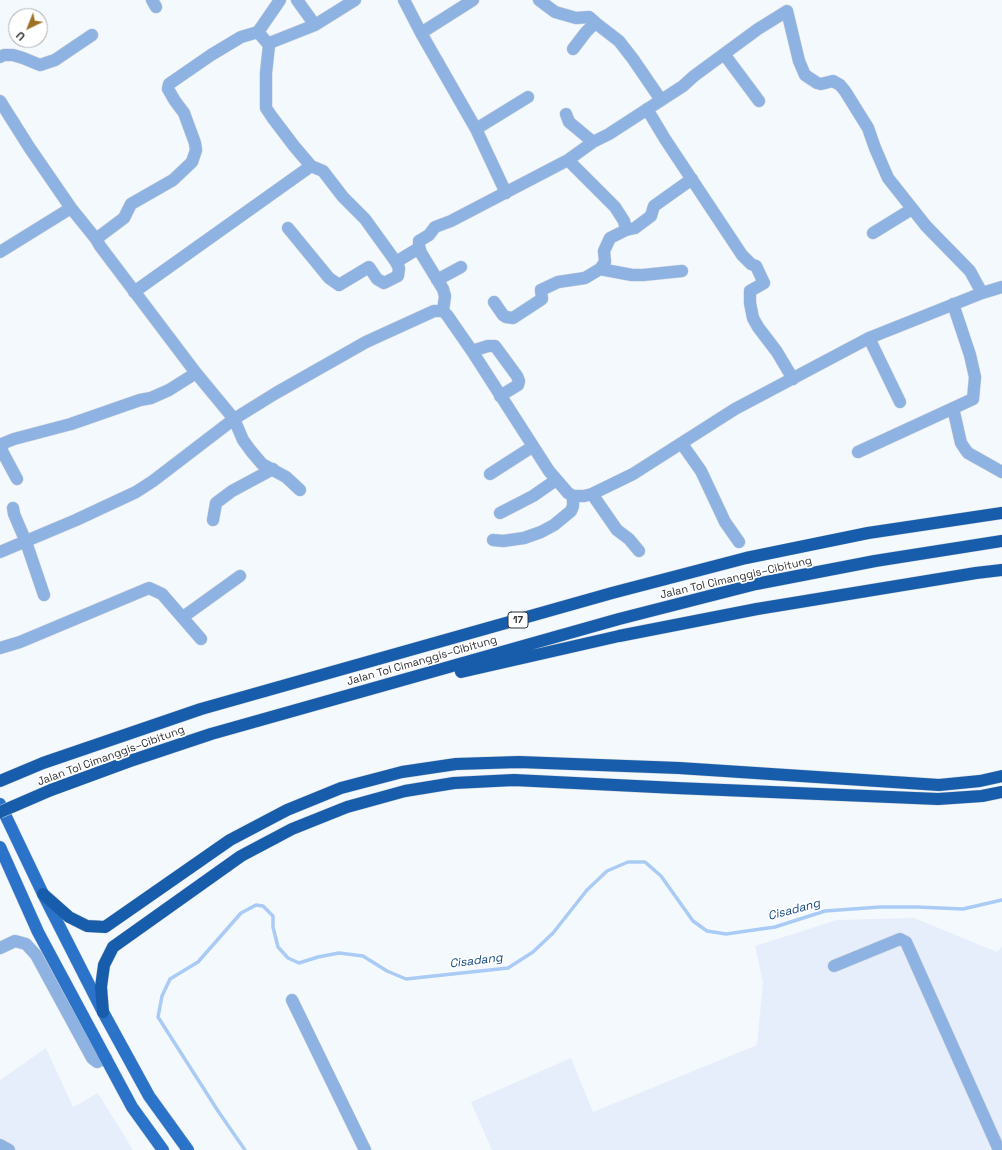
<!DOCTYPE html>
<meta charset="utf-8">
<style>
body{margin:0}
#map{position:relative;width:1002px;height:1150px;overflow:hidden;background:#f4f9fe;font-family:"Space Grotesk",sans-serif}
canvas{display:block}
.north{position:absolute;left:8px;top:8px;width:40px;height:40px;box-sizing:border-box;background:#fff;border:1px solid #acadad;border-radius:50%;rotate:223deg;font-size:11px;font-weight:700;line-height:16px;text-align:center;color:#2f3133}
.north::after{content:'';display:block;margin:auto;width:14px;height:18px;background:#9f7023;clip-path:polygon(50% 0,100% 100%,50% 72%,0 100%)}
</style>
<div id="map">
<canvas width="1002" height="1150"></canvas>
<div class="north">U</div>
</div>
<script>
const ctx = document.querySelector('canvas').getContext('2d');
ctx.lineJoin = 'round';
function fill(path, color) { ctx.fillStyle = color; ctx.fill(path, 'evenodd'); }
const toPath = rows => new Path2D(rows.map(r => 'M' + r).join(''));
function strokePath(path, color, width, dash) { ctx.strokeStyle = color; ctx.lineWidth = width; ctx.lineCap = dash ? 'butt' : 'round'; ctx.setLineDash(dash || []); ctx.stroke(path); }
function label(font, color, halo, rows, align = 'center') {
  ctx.font = font + ' "Space Grotesk",sans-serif'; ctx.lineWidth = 3.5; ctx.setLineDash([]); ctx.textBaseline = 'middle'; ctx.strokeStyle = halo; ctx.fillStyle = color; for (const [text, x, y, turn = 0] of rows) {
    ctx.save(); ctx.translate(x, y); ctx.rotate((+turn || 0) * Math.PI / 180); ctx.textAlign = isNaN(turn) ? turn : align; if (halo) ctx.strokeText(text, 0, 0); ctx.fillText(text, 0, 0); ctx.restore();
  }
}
fill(toPath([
 [914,918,997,952,1002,947,1002,1150,492,1150,471,1102,571,1058,593,1112,757,1045,763,982,755,946,837,920],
 [46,1048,73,1107,98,1093,133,1150,0,1150,0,1080]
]), '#e5eefa');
strokePath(toPath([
 [245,1150,218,1111,158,1017,162,996,170,979,198,962,241,913,256,905,263,906,273,916,273,927,278,947,288,958,299,963,318,957,339,953,363,956,387,971,406,979,508,968,533,952,553,933,587,890,607,871,628,862,645,862,661,876,693,921,707,931,726,934,775,927,825,911,880,907,917,907,963,909,1002,900]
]), '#aacbf5', 3.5);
const minor = toPath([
 [152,0,156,7],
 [297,0,315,25],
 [355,0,315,25,272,42,269,45,266,73,266,108,272,117,294,146,311,166,323,171,343,197,365,219,396,262],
 [404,0,421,33,476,129,506,193],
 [539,0,555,12,576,18,589,17,597,24],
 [258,32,280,0],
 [421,33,473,0],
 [573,49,586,32,592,26,597,24,619,41,633,59,661,100],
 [724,54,759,101],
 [0,57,4,55,13,55,23,58,40,65,55,60,92,35],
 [0,101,29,147,71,208,96,239,100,246,196,373,234,419,243,440,251,451,262,464,286,477,300,490],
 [647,109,665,139,742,255,751,264,756,266,764,283,750,291,750,303,753,318,758,327,777,352,793,379],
 [566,114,569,122,593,142],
 [476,129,528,97],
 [288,228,329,278,339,285,369,267,377,279,384,283,398,276,399,268,396,262,419,248],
 [626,230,635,228,651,216,654,206,692,179],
 [873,233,912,209],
 [96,239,124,218,131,204,173,180,192,162,196,150,195,143,184,113,175,101,168,89,169,84,211,55,241,37,258,32,269,45],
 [0,252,71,208],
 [600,269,632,275,643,275,682,271],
 [437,280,461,267],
 [134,292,311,166],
 [494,302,503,315,506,317,513,318,542,299,541,290,558,282,585,278,600,269,605,262,604,251,610,238,626,230,624,221,615,207,568,160],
 [443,311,445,296,443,289,421,253,419,246,419,241,429,235,435,227,451,221,568,160,593,142,609,134,683,86,694,76,758,29,787,11,799,61,805,75,817,83,821,84,833,81,840,85,845,91,868,128,875,148,888,178,926,226,970,271,982,293],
 [869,338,900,402],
 [472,351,488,346,495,346,517,376,519,381,518,385,500,396],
 [953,408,961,443,965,449,968,453,1002,472],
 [682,444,701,471,725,522,739,542],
 [858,452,973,399,975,377,970,355,953,304],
 [490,474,532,447],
 [17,479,2,451,2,446,4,443,14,439,71,424,140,400,151,398,169,390,196,373],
 [592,494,617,530,629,539,639,551],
 [13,508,14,514,26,542,44,595],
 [500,513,533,496,556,480],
 [213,520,216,503,232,491,273,469],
 [493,540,503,541,524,538,541,532,554,525,571,511,573,506,573,496],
 [0,552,76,520,136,492,153,481,234,419,276,393,366,342,434,311,443,311,447,315,472,351,549,471,568,493,573,496,584,496,592,494,633,474,735,409,869,338,982,293,1002,287],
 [183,617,240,576],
 [0,648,20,642,149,588,162,594,201,639],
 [0,948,15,941,26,944,36,955,92,1058,97,1062,106,1058],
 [834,966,900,939,906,942,999,1150],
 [292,1000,365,1150],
 [0,1145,9,1150]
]);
const major = toPath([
 [0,804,43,894,103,1012,149,1096,188,1150],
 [0,847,38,932,132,1107,163,1150]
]);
const highway = toPath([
 [461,672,619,636,757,609,976,573,1002,570],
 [0,781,43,763,201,709,612,593,746,558,868,533,1002,513],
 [51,790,130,761,211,734,619,619,756,584,875,561,1002,541],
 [43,894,69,917,87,926,105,927,230,840,287,810,341,788,402,772,456,764,519,762,679,768,939,785,980,781,1002,776],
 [103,1012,101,987,104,965,113,947,241,856,292,829,347,807,405,791,454,783,514,780,676,788,938,799,982,796,1002,792]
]);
strokePath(minor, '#d1d5d9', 13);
strokePath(major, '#d1d5d9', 13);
strokePath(highway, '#d1d5d9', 13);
strokePath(minor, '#8eb2e2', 12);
strokePath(major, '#2b73c8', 12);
strokePath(highway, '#185dab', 12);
const highwayBridge = toPath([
 [0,812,51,790]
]);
strokePath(highwayBridge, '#d1d5d9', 13, []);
strokePath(highwayBridge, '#185dab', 12);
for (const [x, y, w] of [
 [518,620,20]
]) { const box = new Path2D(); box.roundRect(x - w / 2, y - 8, w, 16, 3); ctx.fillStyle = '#fff'; ctx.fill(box); strokePath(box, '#2f3133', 1); }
label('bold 10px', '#2f3133', null, [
 ["17",518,620]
]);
label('11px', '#2f3133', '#fff', [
 ["Jalan Tol Cimanggis–Cibitung",736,578,-13],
 ["Jalan Tol Cimanggis–Cibitung",422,661,-16],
 ["Jalan Tol Cimanggis–Cibitung",111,756,-20]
]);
label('italic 12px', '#124886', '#fff', [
 ["Cisadang",794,910,-15],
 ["Cisadang",476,961,-7]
]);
</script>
